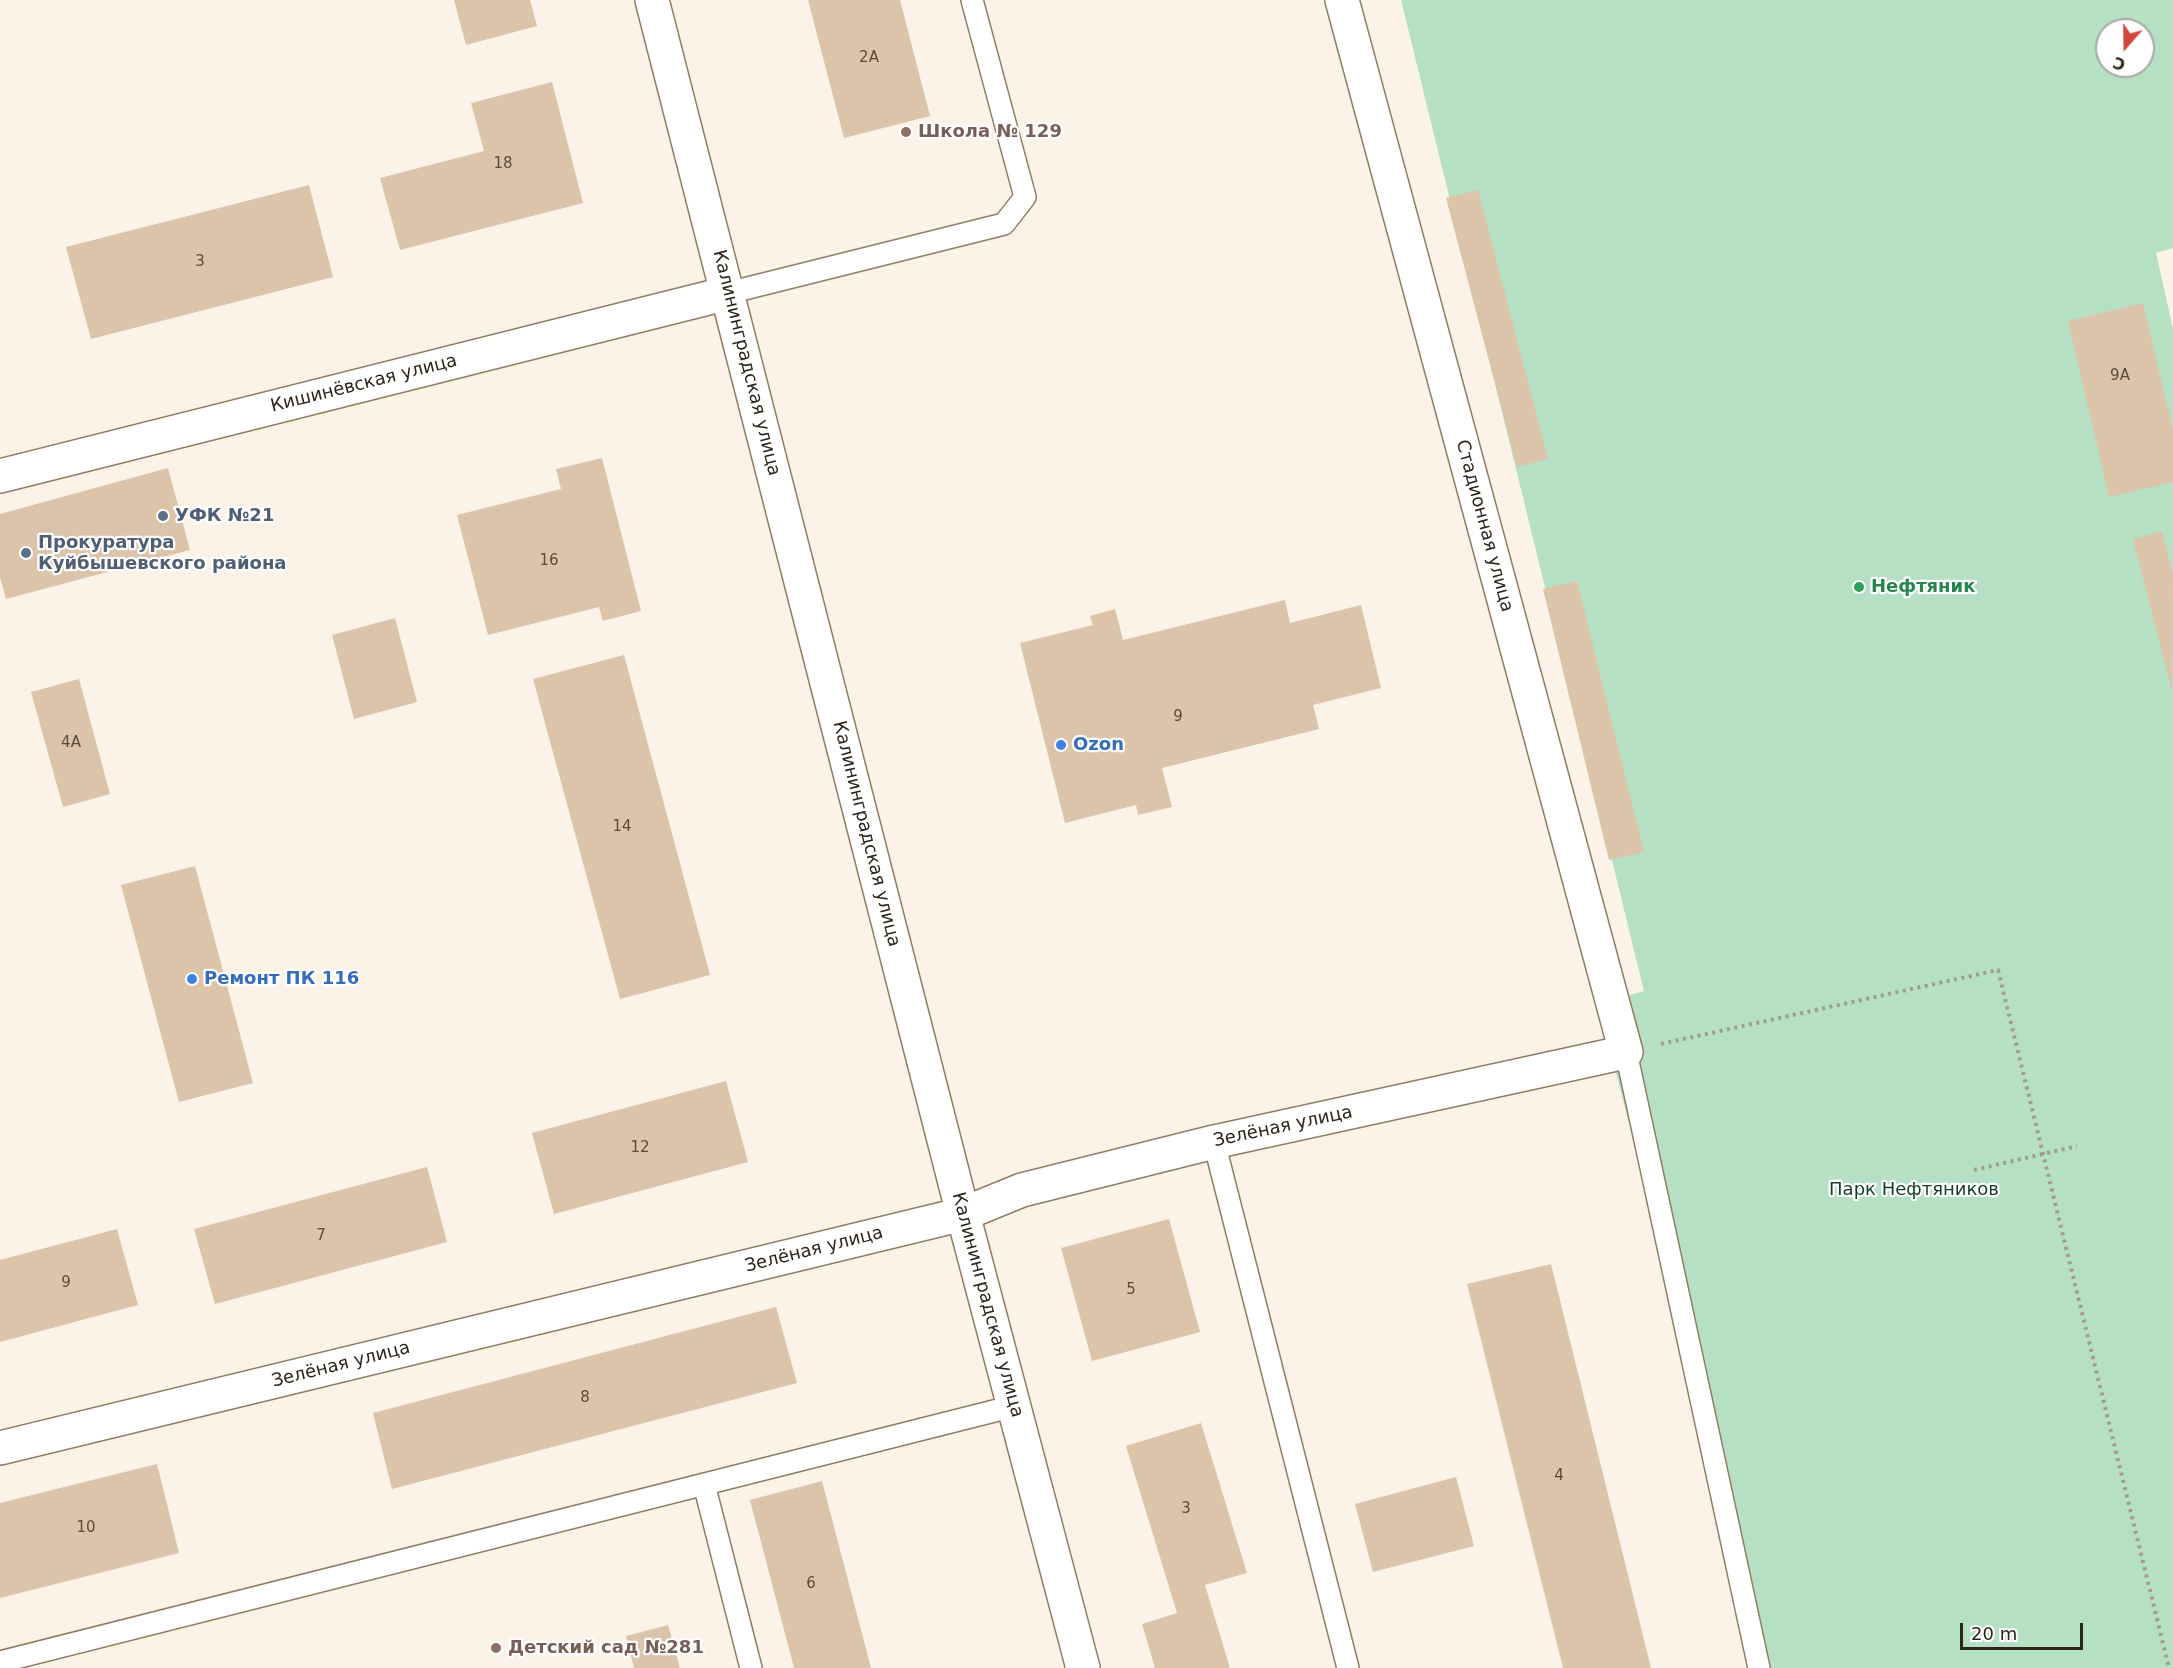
<!DOCTYPE html>
<meta charset="utf-8">
<style>
body{margin:0}
#map{position:relative;width:2173px;height:1668px;overflow:hidden;background:#fcf3e8;font-family:"DejaVu Sans",sans-serif}
canvas{display:block}
.north{position:absolute;left:2095px;top:18px;width:60px;height:60px;box-sizing:border-box;background:#fff;border:2px solid #aba7a3;border-radius:50%;rotate:200deg;font-size:16px;font-weight:700;line-height:24px;text-align:center;color:#2d241a}
.north::after{content:'';display:block;margin:auto;width:21px;height:27px;background:#d4453e;clip-path:polygon(50% 0,100% 100%,50% 72%,0 100%)}
.scale{position:absolute;left:1960px;top:1623px;width:123px;height:27px;box-sizing:border-box;border:3px solid #2d241a;border-top:0;padding-left:8px;font-size:18px;line-height:21px;white-space:nowrap;color:#2d241a;-webkit-text-stroke:4px #fff;paint-order:stroke}
</style>
<div id="map">
<canvas width="2173" height="1668"></canvas>
<div class="north">С</div>
<div class="scale">20 m</div>
</div>
<script>
const ctx = document.querySelector('canvas').getContext('2d');
ctx.lineJoin = 'round';
function fill(path, color) { ctx.fillStyle = color; ctx.fill(path, 'evenodd'); }
const toPath = rows => new Path2D(rows.map(r => 'M' + r).join(''));
function strokePath(path, color, width, dash) { ctx.strokeStyle = color; ctx.lineWidth = width; ctx.lineCap = dash ? 'butt' : 'round'; ctx.setLineDash(dash || []); ctx.stroke(path); }
function label(font, color, halo, rows, align = 'center') {
  ctx.font = font + ' "DejaVu Sans",sans-serif'; ctx.lineWidth = 4.5; ctx.setLineDash([]); ctx.textBaseline = 'middle'; ctx.strokeStyle = halo; ctx.fillStyle = color; for (const [text, x, y, turn = 0] of rows) {
    ctx.save(); ctx.translate(x, y); ctx.rotate((+turn || 0) * Math.PI / 180); ctx.textAlign = isNaN(turn) ? turn : align; if (halo) ctx.strokeText(text, 0, 0); ctx.fillText(text, 0, 0); ctx.restore();
  }
}
fill(toPath([
 [1401,0,2173,0,2173,248,2156,253,2173,329,2173,1668,1771,1668,1598,1004,1644,991],
 [2107,30,2143,30,2143,66,2107,66]
]), '#b5e0c3');
fill(toPath([
 [454,0,530,0,537,26,466,45],
 [808,0,900,0,930,116,844,138],
 [552,82,583,203,400,250,380,178,484,151,471,103],
 [309,185,333,277,91,339,66,247],
 [1478,190,1548,459,1517,467,1446,198],
 [2143,303,2173,430,2173,482,2109,497,2068,321],
 [602,458,641,611,603,621,599,607,488,635,457,515,561,489,556,469],
 [168,468,190,550,6,599,0,577,0,514],
 [2162,531,2173,574,2172,691,2133,539],
 [1577,581,1644,852,1609,860,1543,589],
 [1285,600,1290,623,1361,605,1381,688,1313,705,1319,729,1162,768,1172,807,1138,815,1136,805,1065,823,1020,643,1093,625,1090,616,1115,609,1123,640],
 [395,618,417,702,354,719,332,635],
 [624,655,710,975,620,999,533,679],
 [79,679,110,794,63,807,31,692],
 [195,866,253,1083,179,1102,121,885],
 [726,1081,748,1162,554,1214,532,1133],
 [427,1167,447,1242,215,1304,194,1229],
 [1169,1219,1200,1332,1092,1361,1061,1248],
 [117,1229,138,1305,0,1342,0,1260],
 [1551,1264,1651,1668,1563,1668,1467,1284],
 [776,1307,797,1383,392,1489,373,1413],
 [1201,1423,1247,1573,1205,1585,1230,1668,1155,1668,1142,1624,1177,1613,1126,1446],
 [157,1464,179,1553,0,1598,0,1503],
 [1456,1477,1474,1546,1373,1572,1355,1504],
 [822,1481,871,1668,794,1668,750,1500],
 [668,1625,680,1668,634,1668,626,1636]
]), '#dbc4a9');
const lane = toPath([
 [728,293,1004,224,1025,197,972,0],
 [1626,1052,1759,1668],
 [1214,1142,1348,1668],
 [704,1484,751,1668],
 [0,1662,1014,1406]
]);
const street = toPath([
 [0,476,728,293],
 [963,1214,1022,1190,1214,1142,1626,1052,1342,0]
]);
const secondary = toPath([
 [652,0,963,1214,1083,1668],
 [0,1448,963,1214]
]);
strokePath(lane, '#927c63', 24);
strokePath(street, '#927c63', 36);
strokePath(secondary, '#927c63', 36);
strokePath(toPath([
 [1661,1044,1998,970,2169,1668],
 [1974,1170,2077,1146]
]), '#a49b90', 4, [3, 4.5]);
strokePath(lane, '#fff', 21);
strokePath(street, '#fff', 33);
strokePath(secondary, '#fff', 33);
for (const [x, y, r, color] of [
 [906,132,6,"#8d6e63"],
 [163,516,6,"#5c6f8a"],
 [26,553,6,"#5c6f8a"],
 [1859,587,6,"#2e9e5b"],
 [1061,745,6,"#3f7fe0"],
 [192,979,6,"#3f7fe0"],
 [496,1648,6,"#8d6e63"]
]) { const dot = new Path2D(); dot.arc(x, y, r, 0, 2 * Math.PI); ctx.fillStyle = color; ctx.fill(dot); strokePath(dot, '#fff', 2); }
label('15px', '#584c3e', null, [
 ["2А",869,58],
 ["18",503,164],
 ["3",200,262],
 ["9А",2120,376],
 ["16",549,561],
 ["9",1178,717],
 ["4А",71,743],
 ["14",622,827],
 ["12",640,1148],
 ["7",321,1236],
 ["9",66,1283],
 ["5",1131,1290],
 ["8",585,1398],
 ["4",1559,1476],
 ["3",1186,1509],
 ["10",86,1528],
 ["6",811,1584]
]);
label('bold 18px', '#785e54', '#fff', [
 ["Школа № 129",918,132],
 ["Детский сад №281",508,1648]
], 'left');
label('18px', '#2d241a', '#fff', [
 ["Калининградская улица",746,363,76],
 ["Кишинёвская улица",364,384,-14],
 ["Стадионная улица",1484,526,75],
 ["Калининградская улица",866,834,76],
 ["Зелёная улица",1283,1127,-12],
 ["Зелёная улица",814,1250,-14],
 ["Калининградская улица",987,1305,75],
 ["Зелёная улица",341,1365,-14]
]);
label('bold 18px', '#4e5e75', '#fff', [
 ["УФК №21",175,516],
 ["Прокуратура",38,543],
 ["Куйбышевского района",38,564]
], 'left');
label('bold 18px', '#27864d', '#fff', [
 ["Нефтяник",1871,587]
], 'left');
label('bold 18px', '#366cbe', '#fff', [
 ["Ozon",1073,745],
 ["Ремонт ПК 116",204,979]
], 'left');
label('18px', '#123d25', '#fff', [
 ["Парк Нефтяников",1914,1190]
]);
</script>
